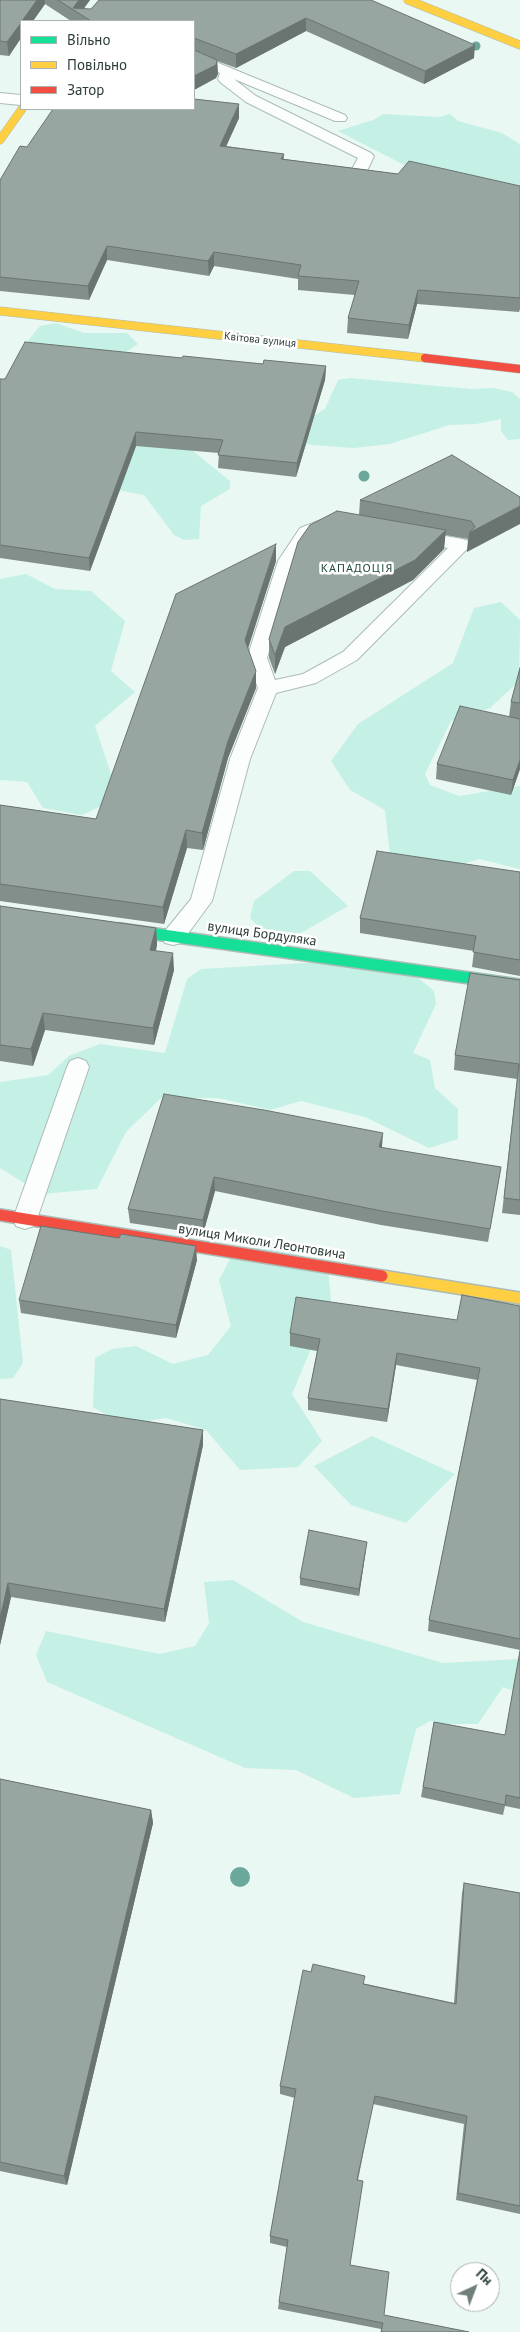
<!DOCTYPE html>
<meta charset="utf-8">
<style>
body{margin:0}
#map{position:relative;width:520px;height:2332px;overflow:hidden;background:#e9f8f3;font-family:"PT Sans",sans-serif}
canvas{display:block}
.legend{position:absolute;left:20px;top:20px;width:175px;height:90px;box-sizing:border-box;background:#fff;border:1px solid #abb2b0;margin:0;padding:6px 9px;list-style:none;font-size:15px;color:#2d3e3a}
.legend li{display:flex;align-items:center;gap:10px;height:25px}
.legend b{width:25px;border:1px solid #abb2b0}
.north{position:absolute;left:450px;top:2262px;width:50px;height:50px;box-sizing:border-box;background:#fff;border:1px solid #abb2b0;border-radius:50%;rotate:43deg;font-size:14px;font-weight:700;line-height:20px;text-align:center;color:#2d3e3a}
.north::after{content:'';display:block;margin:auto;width:18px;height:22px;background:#6f7f7b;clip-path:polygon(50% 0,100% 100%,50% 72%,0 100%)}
</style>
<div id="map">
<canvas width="520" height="2332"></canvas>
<ul class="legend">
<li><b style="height:6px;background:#16e098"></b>Вільно</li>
<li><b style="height:6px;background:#ffcf43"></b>Повільно</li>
<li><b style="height:6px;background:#f24e42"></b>Затор</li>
</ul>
<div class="north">Пн</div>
</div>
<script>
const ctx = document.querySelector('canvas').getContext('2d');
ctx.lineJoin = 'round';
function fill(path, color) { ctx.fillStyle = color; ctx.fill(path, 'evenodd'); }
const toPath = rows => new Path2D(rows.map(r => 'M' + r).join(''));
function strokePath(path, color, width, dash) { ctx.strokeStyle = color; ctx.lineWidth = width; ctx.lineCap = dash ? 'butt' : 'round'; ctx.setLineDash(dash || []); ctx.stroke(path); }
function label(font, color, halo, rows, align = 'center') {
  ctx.font = font + ' "PT Sans",sans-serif'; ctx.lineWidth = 5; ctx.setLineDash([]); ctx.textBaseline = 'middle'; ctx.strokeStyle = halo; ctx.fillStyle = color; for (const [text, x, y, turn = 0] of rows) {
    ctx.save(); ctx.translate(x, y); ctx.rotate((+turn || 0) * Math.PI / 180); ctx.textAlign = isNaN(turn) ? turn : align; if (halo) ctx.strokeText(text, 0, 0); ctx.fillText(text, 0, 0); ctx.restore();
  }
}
fill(toPath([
 [383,114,439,117,450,114,458,121,502,133,518,143,520,145,520,201,416,171,338,131,373,120],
 [56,323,84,333,127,333,138,344,123,354,78,347,47,367,18,353,40,326],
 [350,378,471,389,493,388,512,392,520,399,520,439,508,440,501,431,501,419,476,424,449,425,390,444,354,448,313,445,278,437,325,409,338,380],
 [0,427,176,437,230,481,230,489,201,506,199,539,184,540,174,535,144,495,46,476],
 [26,574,55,589,91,591,125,621,111,671,135,692,95,726,119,798,82,815,43,808,27,782,0,780,0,579],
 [501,602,520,620,519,681,490,708,451,721,425,774,430,785,459,796,520,786,520,869,479,859,446,869,390,856,385,810,350,790,331,761,358,724,453,663,474,608],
 [294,871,310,871,348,906,301,933,266,934,250,918,254,901],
 [373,959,409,970,434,991,436,1004,413,1053,430,1060,435,1088,458,1109,458,1139,429,1148,365,1117,301,1101,270,1110,218,1098,161,1098,126,1132,97,1189,42,1194,0,1168,0,1082,48,1075,69,1056,100,1044,165,1053,187,979,201,969],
 [275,1245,328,1268,331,1301,292,1394,322,1441,298,1467,240,1470,206,1430,166,1418,123,1425,93,1407,95,1358,112,1349,136,1346,173,1364,208,1355,231,1326,219,1280,234,1251],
 [0,1246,11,1250,23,1363,13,1378,0,1379],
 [372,1436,455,1474,406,1523,351,1505,314,1466],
 [233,1580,303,1622,443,1663,520,1659,520,1693,503,1687,478,1724,445,1724,430,1721,416,1729,400,1794,354,1798,296,1770,245,1768,47,1682,36,1655,46,1631,160,1654,195,1646,209,1623,204,1582]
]), '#c5f0e5');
const lane = toPath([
 [194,53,345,115,347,118,345,121,335,121,234,79,256,96,371,153,374,156,368,169,360,174,355,172,352,169,358,158,246,102,220,82,218,79,220,73,194,62,194,53],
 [321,520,327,522,330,526,327,530,313,536,296,561,267,658,275,680,303,674,343,652,448,548,406,540,403,536,406,532,412,530,462,539,469,541,471,545,357,660,316,683,276,693,250,759,212,901,181,943,173,945,165,943,162,937,165,931,191,899,230,759,258,688,247,658,278,561,300,528,321,520],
 [78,1058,86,1061,89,1067,37,1219,34,1226,25,1229,16,1226,13,1219,67,1067,70,1061,78,1058]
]);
const street = toPath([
 [0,93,21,95,21,105,0,103,0,93]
]);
const fast = toPath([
 [120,929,520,985]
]);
const slowFar1 = toPath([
 [408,0,520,45],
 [0,140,22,109],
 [0,311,425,358]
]);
const slow = toPath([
 [382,1276,520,1298]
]);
const jamFar1 = toPath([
 [425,358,520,369]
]);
const jam = toPath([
 [0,1215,382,1276]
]);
strokePath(lane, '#acbbb6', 2);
strokePath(street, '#acbbb6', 2);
strokePath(fast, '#acbbb6', 14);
strokePath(slowFar1, '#acbbb6', 9);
strokePath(slow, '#acbbb6', 14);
strokePath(jamFar1, '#acbbb6', 9);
strokePath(jam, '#acbbb6', 14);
fill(lane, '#fcfefd');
fill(street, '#fcfefd');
strokePath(fast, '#16e098', 11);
strokePath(slowFar1, '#ffcf43', 8);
strokePath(slow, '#ffcf43', 11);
strokePath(jamFar1, '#f24e42', 8);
strokePath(jam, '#f24e42', 11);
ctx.fillStyle = '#6ca79c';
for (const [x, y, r] of [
 [476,46,4.5],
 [364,476,5.5],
 [240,1877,10]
]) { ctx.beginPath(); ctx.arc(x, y, r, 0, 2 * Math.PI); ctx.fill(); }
fill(toPath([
 [0,0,90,0,83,9,91,9,371,0,474,58,424,84,306,31,236,68,217,61,218,74,216,78,194,90,194,21,71,21,45,4,33,21,21,21,21,38,9,56,0,55],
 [239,118,226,146,284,154,284,159,398,174,520,186,520,309,519,312,417,304,408,339,347,333,348,318,355,295,298,290,298,279,214,266,209,276,107,260,89,300,0,291,0,180,27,147],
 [182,358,263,364,326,366,325,380,296,477,218,468,219,453,136,446,90,571,0,558,0,379,5,379],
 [520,497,467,552,468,539,445,535,444,549,413,580,285,647,275,674,269,658,269,639,359,515,360,500],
 [276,561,248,649,256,688,228,758,203,850,187,848,164,924,0,901,0,805,96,819],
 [520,668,520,769,511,795,436,779,437,764,509,717,511,702],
 [520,872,520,976,472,967,474,951,360,933,360,918],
 [0,906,156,928,157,945,156,951,174,970,154,1045,45,1030,33,1066,0,1061],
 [520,980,520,1215,502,1213,517,1079,454,1070,455,1055],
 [164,1094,381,1148,501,1167,488,1242,381,1225,215,1191,203,1234,130,1223,128,1209],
 [119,1238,197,1260,176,1338,21,1313,19,1300],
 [520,1306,520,1809,505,1806,503,1815,421,1797,434,1722,505,1735,520,1650,428,1631,429,1620,477,1380,396,1365,387,1422,308,1410,308,1398,317,1351,290,1346,290,1333,457,1320],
 [0,1399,203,1430,203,1445,165,1622,11,1597,0,1645],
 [366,1549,359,1596,300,1585,300,1578],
 [0,1779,151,1810,153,1823,67,2185,0,2171],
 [464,1883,520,1893,520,2214,456,2200,464,2124,373,2104,358,2180,350,2265,384,2315,469,2332,381,2332,381,2329,278,2309,279,2302,287,2247,270,2243,270,2236,295,2098,280,2094,280,2086,311,1972,454,2003,462,1893]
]), '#838f8b');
fill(toPath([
 [37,0,45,0,45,4,33,21,22,21],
 [79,0,90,0,80,14,73,8],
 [306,18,306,31,236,68,236,54],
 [21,23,21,38,9,56,7,42],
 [475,45,474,58,424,84,425,71],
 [217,60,218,74,216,78,194,90,194,76],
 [239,104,239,118,220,160,220,146],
 [107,246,107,260,89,300,88,286],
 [214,252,214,266,209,276,208,261],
 [418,290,417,304,408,339,409,325],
 [326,366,325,380,296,477,297,463],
 [136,432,136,446,90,571,89,558],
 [520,506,520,524,467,552,469,533],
 [446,530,444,549,413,580,285,647,275,674,275,655,285,627],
 [276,544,276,561,245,657,245,640],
 [256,671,256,688,228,758,203,850,202,833,228,741],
 [520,760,520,769,511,795,513,780],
 [186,830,187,848,164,924,163,907],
 [156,928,157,945,151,967,150,950],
 [173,953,174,970,154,1045,153,1028],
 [43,1013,45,1030,33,1066,31,1049],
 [383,1133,382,1147,378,1161,379,1147],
 [214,1177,215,1191,203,1234,203,1220],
 [196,1246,197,1260,176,1338,176,1325],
 [397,1353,396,1365,387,1422,388,1409],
 [203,1430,203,1445,165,1622,164,1609],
 [367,1542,366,1549,359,1596,359,1589],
 [8,1583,11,1597,0,1645,0,1619],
 [151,1810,153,1823,67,2185,64,2176]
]), '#6a7471');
const building = toPath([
 [0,0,37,0,22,21,21,21,21,23,7,42,0,41,0,0],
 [58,0,79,0,73,8,91,9,99,0,371,0,475,45,425,71,306,18,236,54,194,38,194,21,91,21,58,0],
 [194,50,217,60,216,65,194,76,194,50],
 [194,99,239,104,220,146,284,154,281,159,398,174,409,161,520,186,520,298,418,290,409,325,348,318,359,281,298,276,301,265,214,252,208,261,107,246,88,286,0,277,0,180,20,146,27,147,53,109,194,109,194,99],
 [25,342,182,358,183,356,263,364,264,360,326,366,297,463,218,455,223,440,136,432,89,558,0,545,0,379,5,379,25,342],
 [452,455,520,497,520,506,469,533,475,527,471,521,360,500,452,455],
 [337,511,446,530,415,560,285,627,275,655,269,639,298,542,310,525,337,511],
 [276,544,245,640,256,671,228,741,202,833,186,830,163,907,0,884,0,805,96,819,176,594,276,544],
 [520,668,520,703,511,702,520,668],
 [460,706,520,719,520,760,513,780,437,764,460,706],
 [377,851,520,872,520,960,473,952,476,936,360,918,377,851],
 [0,906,156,928,150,950,173,953,153,1028,43,1013,31,1049,0,1045,0,906],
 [470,973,520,980,520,1200,504,1198,519,1064,455,1055,470,973],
 [164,1094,264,1110,383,1133,379,1147,501,1167,490,1229,382,1211,214,1177,203,1220,128,1209,164,1094],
 [41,1226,119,1238,121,1234,196,1246,176,1325,19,1300,41,1226],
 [462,1295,520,1306,520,1639,429,1620,480,1368,397,1353,388,1409,308,1398,320,1339,290,1333,296,1297,457,1320,462,1295],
 [0,1399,203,1430,164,1609,8,1583,0,1619,0,1399],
 [309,1530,367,1542,359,1589,300,1578,309,1530],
 [520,1651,520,1798,506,1795,505,1805,423,1787,434,1722,505,1735,520,1651],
 [0,1779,151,1810,64,2176,0,2162,0,1779],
 [464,1883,520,1893,520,2206,458,2193,467,2116,375,2096,357,2180,363,2181,350,2265,389,2272,384,2315,469,2332,381,2332,383,2323,279,2302,288,2240,270,2236,296,2089,280,2086,303,1970,311,1972,313,1964,365,1976,363,1984,456,2004,464,1883]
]);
fill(building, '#98a6a2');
strokePath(building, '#6a7471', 1);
label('11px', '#2d3e3a', '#fff', [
 ["Квітова вулиця",260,340,6]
]);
ctx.letterSpacing = '1px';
label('12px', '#1f473e', '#fff', [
 ["КАПАДОЦІЯ",357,569]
]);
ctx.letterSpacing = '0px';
label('14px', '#2d3e3a', '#fff', [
 ["вулиця Бордуляка",262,934,8],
 ["вулиця Миколи Леонтовича",262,1242,9]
]);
</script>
